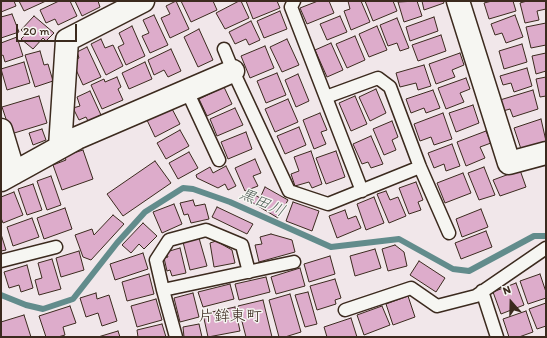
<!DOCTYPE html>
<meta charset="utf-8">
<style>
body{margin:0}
#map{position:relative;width:547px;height:338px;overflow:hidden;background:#f1e7ea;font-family:Itim,sans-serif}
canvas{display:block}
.frame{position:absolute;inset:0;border:2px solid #3b2a1e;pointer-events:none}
.north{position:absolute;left:491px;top:282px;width:40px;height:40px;-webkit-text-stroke:3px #f6f6f2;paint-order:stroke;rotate:340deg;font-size:11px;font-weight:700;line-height:16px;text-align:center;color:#3b2a1e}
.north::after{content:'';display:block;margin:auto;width:14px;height:18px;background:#3b2a1e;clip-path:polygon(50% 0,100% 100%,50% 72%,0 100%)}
.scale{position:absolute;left:16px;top:24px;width:61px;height:18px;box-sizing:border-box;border:2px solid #3b2a1e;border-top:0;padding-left:5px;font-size:12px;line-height:14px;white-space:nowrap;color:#3b2a1e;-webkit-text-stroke:3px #f6f6f2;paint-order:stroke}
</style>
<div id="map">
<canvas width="547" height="338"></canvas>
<div class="frame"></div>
<div class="north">N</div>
<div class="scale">20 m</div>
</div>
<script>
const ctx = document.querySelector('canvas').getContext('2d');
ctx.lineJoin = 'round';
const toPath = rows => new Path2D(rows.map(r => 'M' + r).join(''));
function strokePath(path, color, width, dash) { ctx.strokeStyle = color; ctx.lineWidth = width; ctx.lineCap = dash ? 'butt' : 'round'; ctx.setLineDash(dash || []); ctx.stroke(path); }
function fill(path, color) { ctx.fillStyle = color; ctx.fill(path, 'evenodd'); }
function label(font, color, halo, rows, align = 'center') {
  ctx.font = font + ' Itim,"Klee One",sans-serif'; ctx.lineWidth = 3; ctx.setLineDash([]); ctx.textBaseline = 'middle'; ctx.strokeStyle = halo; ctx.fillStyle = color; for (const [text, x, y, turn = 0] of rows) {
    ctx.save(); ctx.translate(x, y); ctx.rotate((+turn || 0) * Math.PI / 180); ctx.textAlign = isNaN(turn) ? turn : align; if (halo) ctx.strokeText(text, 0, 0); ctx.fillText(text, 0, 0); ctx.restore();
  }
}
strokePath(toPath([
 [1,295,26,305,43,309,73,299,117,243,145,212,183,188,193,189,230,202,331,247,399,239,453,269,469,271,534,236,546,236]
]), '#628c8c', 6);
const building = toPath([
 [1,1,14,1,16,6,1,12,1,1],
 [19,1,46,1,24,11,19,1],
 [59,1,70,1,77,16,58,25,55,19,46,23,40,10,59,1],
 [75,1,98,1,100,7,82,16,75,1],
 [176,1,189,29,170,38,161,18,170,14,166,6,176,1],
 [181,1,213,1,217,10,191,22,181,1],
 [239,1,241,1,249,18,225,29,216,13,239,1],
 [246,1,277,1,280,8,253,19,246,1],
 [318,1,329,1,334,13,307,24,300,8,318,1],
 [348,1,361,1,370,22,351,30,344,11,350,9,348,1],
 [365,1,393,1,397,11,373,21,365,1],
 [417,1,422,16,404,22,398,2,417,1],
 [422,1,443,1,444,3,424,10,422,1],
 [492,1,513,1,516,11,489,19,484,3,492,1],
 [527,1,546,1,546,9,537,11,539,20,525,23,520,3,527,1],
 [280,11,287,29,264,38,257,21,280,11],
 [12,14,19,32,1,38,1,17,12,14],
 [154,15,168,45,150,53,142,36,149,33,143,20,154,15],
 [515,15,523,37,506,43,502,33,495,35,491,24,515,15],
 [34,16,54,33,46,41,43,38,33,49,21,39,26,34,21,30,34,16],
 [340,16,347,32,327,40,320,24,340,16],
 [434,17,438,31,410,41,406,27,434,17],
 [397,18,409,48,400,51,397,43,388,46,380,25,397,18],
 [251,21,260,40,249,45,246,39,235,44,229,32,251,21],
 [546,23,546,45,531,48,526,27,546,23],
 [132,26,145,56,126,65,118,47,124,44,119,33,132,26],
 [377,26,387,50,369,57,359,34,377,26],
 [199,29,213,60,198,67,184,37,199,29],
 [441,35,446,51,418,61,412,45,441,35],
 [355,36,365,60,347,68,336,44,355,36],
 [17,37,23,56,5,62,3,55,1,56,1,43,17,37],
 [101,39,105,48,113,45,123,66,106,75,91,44,101,39],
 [287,39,299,65,282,72,270,47,287,39],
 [331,43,343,70,327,77,315,50,331,43],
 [522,44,527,62,504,69,499,51,522,44],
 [265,46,274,68,250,78,241,56,265,46],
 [87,47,101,77,83,85,72,61,79,58,77,52,87,47],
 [171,49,181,71,168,77,164,70,154,75,148,60,171,49],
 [40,51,44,65,48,64,53,81,35,87,25,55,40,51],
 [460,53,464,65,452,70,455,77,436,84,429,64,460,53],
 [546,53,546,71,536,74,532,56,546,53],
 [24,62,30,83,7,90,1,69,24,62],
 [145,62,152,79,129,89,122,73,145,62],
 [424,65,431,86,418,90,416,83,400,87,396,73,424,65],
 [527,68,532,86,514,92,511,83,503,85,500,76,527,68],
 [277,73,286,95,266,103,257,81,277,73],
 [298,74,309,101,296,107,285,80,298,74],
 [117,77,121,87,118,89,123,100,102,109,91,85,104,79,105,82,117,77],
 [546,77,546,96,540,97,536,79,546,77],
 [466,78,470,89,460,93,464,102,446,109,438,88,466,78],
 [224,87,232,104,207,116,199,99,224,87],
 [376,89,386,113,370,121,359,97,376,89],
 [433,90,440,108,426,113,424,108,411,113,406,99,433,90],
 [533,90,538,109,513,117,510,109,503,111,500,100,533,90],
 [90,91,101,115,88,121,86,117,79,120,73,108,80,106,77,97,90,91],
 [39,96,47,123,11,134,2,107,39,96],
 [355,96,367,124,351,131,339,103,355,96],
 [288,99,298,122,275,132,265,109,288,99],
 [170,105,180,124,155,137,146,118,170,105],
 [473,105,479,123,456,132,449,113,473,105],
 [235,108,243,125,217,136,210,119,235,108],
 [320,113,327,130,321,132,326,144,314,149,303,120,320,113],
 [443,113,452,139,434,145,431,137,420,141,414,124,443,113],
 [541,119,546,141,521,149,514,128,541,119],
 [392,121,398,137,392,140,396,150,384,155,373,129,392,121],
 [299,127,306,145,285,154,277,136,299,127],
 [42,129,46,140,33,145,29,133,42,129],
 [180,130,189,146,166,159,157,143,180,130],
 [486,131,491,143,480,147,485,158,466,166,457,142,486,131],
 [246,132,252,149,228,159,221,142,246,132],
 [371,136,383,164,371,168,368,162,362,164,353,144,371,136],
 [452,144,460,166,446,171,444,164,434,168,428,153,452,144],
 [83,150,93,179,62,190,53,165,66,160,64,156,83,150],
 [311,151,322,184,312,188,309,182,295,186,291,174,299,171,294,157,311,151],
 [336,151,345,177,326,184,316,158,336,151],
 [189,152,198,168,178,179,169,163,189,152],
 [255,159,261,173,253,176,258,186,245,191,235,168,255,159],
 [155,161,171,183,123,216,107,194,155,161],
 [226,166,236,186,228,190,225,184,218,188,197,178,196,175,210,167,213,173,226,166],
 [484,167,495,195,479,200,468,173,484,167],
 [520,170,526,187,500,196,493,180,520,170],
 [463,173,471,193,445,203,437,183,463,173],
 [51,176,61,205,47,210,37,181,51,176],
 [416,182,423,200,418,202,421,210,409,214,399,188,416,182],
 [33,184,42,210,27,215,18,189,33,184],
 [265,187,288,200,278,218,248,200,252,193,260,198,265,187],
 [386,191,390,200,398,197,406,216,389,223,377,194,386,191],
 [14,192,23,215,3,223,1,218,1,197,14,192],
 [374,197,384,223,366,230,357,204,374,197],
 [193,200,195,206,205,204,209,219,191,223,188,214,184,215,180,203,193,200],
 [293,202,319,211,312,231,286,221,293,202],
 [174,204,182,224,162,233,153,212,174,204],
 [217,207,253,224,247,234,212,217,217,207],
 [65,208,72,229,44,239,37,218,65,208],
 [481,209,488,227,462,237,456,219,481,209],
 [345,210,348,219,356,216,361,228,337,238,329,216,345,210],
 [113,215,124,224,91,260,83,257,75,235,92,229,94,235,113,215],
 [32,218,39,237,13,246,7,227,32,218],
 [143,223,157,236,144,249,139,244,131,253,122,245,143,223],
 [486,231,492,247,461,259,455,243,486,231],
 [1,234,6,250,1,251,1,234],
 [271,234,292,240,295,252,259,262,255,245,262,244,260,237,271,234],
 [199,238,207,266,190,270,183,242,199,238],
 [216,241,232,250,235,263,214,267,210,243,216,241],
 [395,245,404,252,407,266,388,271,382,249,395,245],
 [180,248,186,273,172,276,170,270,167,271,164,258,168,257,166,252,180,248],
 [375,249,381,268,355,276,350,256,375,249],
 [79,251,84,270,61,277,56,258,79,251],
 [143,253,148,269,115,280,110,264,143,253],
 [330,256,335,274,309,282,304,264,330,256],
 [52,259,61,289,39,295,35,280,42,278,38,263,52,259],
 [419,261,445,278,436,292,410,275,419,261],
 [27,265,33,288,21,292,19,285,9,288,4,272,27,265],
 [300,268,305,286,276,294,271,277,300,268],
 [149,274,154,294,127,301,122,282,149,274],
 [540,274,546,292,546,298,528,304,520,281,540,274],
 [266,277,270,292,239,300,235,284,266,277],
 [335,279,341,298,335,300,336,304,317,310,310,286,335,279],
 [516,283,524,305,501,314,493,292,516,283],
 [230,284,234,299,203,307,198,292,230,284],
 [308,292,317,324,305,327,295,295,308,292],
 [96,293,97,299,109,295,117,321,102,326,98,313,86,317,80,298,96,293],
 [193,293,199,317,180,322,174,298,193,293],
 [290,294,301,332,285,337,279,337,269,300,290,294],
 [408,296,415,317,393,325,386,304,408,296],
 [156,299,162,320,137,327,131,306,156,299],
 [263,300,272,337,246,337,238,306,263,300],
 [546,303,546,326,537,329,529,309,546,303],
 [70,306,76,323,63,327,65,335,58,337,46,337,39,316,70,306],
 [382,306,390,325,364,335,357,315,382,306],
 [235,307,240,331,208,337,203,314,235,307],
 [526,311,533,332,519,337,509,337,503,319,526,311],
 [24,315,31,337,1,337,1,322,24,315],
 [351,318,357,337,327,337,324,327,351,318],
 [162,324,166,337,138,337,137,330,162,324],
 [199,324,202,337,184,337,183,327,199,324],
 [118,331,120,337,98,337,118,331]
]);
fill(building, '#ddaccb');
strokePath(building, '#3b2a1e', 1);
const lane = toPath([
 [294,1,291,7,362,191],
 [224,49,233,71,289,191,328,204,420,167],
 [187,91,219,160],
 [326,97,378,78,390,87,420,167,449,233],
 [1,261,56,247],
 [163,290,156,260,169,240,206,230,242,245,249,272],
 [482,291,497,337],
 [345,310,411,288,437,306,476,296,546,248],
 [176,337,163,290,294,262]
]);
const street = toPath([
 [458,1,509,163,546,153],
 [1,130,14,173],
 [60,147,67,40,143,1],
 [1,180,77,138,233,71]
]);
strokePath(lane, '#3b2a1e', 15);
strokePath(street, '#3b2a1e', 25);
strokePath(lane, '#f6f6f2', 12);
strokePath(street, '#f6f6f2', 22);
label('italic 16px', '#4e5b55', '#f6f6f2', [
 ["黒田川",262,203,24]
]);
label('16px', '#3b2a1e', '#f6f6f2', [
 ["片鉾東町",230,317]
]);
</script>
